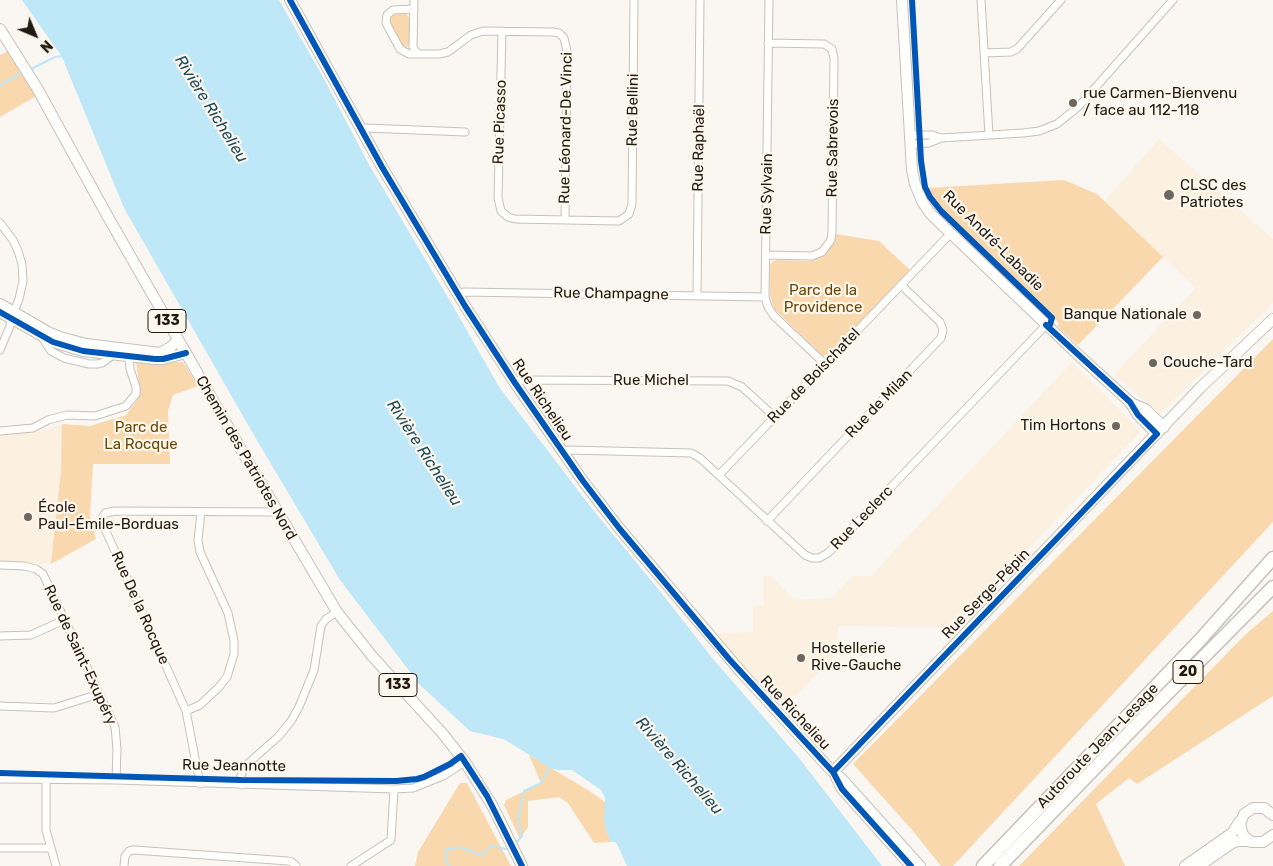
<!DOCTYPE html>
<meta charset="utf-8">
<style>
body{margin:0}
#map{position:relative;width:1273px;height:866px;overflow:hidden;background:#faf6f1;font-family:Rubik,sans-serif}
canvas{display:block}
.north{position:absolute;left:10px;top:10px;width:50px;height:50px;-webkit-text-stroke:4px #fef7ed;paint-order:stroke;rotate:135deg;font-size:14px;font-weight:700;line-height:20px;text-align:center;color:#201a11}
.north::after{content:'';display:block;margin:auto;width:18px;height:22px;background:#201a11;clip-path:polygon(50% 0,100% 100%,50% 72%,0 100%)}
</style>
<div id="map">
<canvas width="1273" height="866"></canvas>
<div class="north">N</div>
</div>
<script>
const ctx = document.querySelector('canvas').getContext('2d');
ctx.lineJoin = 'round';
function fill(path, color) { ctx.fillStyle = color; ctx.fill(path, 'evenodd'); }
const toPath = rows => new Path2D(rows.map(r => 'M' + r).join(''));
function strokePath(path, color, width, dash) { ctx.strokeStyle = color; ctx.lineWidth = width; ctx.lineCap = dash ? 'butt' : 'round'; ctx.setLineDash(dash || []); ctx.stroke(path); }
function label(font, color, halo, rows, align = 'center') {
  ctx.font = font + ' Rubik,sans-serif'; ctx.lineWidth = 4.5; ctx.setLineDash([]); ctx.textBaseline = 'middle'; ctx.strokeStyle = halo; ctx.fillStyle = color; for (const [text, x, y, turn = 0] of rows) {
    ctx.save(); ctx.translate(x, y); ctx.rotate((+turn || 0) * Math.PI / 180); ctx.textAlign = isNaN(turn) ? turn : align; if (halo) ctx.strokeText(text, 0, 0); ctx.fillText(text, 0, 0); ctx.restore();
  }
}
fill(toPath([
 [1159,139,1273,239,1273,303,1160,414,1114,374,1196,288,1104,202],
 [1072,362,1141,431,948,633,939,627,838,626,837,653,786,706,744,669,715,634,753,632,753,606,764,605,763,576,771,576,794,600,832,598,853,576,871,576],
 [62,424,61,471,51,564,0,562,0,433,41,431]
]), '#fcf0e0');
fill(toPath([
 [405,13,410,18,409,44,407,47,402,45,389,19,392,15],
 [10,50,38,95,0,117,0,55],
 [1064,180,1097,194,1163,257,1078,345,1057,326,1059,324,1054,317,944,212,935,202,927,188],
 [959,230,1051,318,1051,320,1050,321,960,234],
 [836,234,879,241,910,270,829,354,823,356,774,309,770,295,770,265,772,262,777,260,809,261,818,258,829,250],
 [1273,339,1273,522,953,866,941,866,913,831,853,764],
 [136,362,183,362,198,386,173,395,168,411,170,464,93,464,90,516,96,539,51,564,61,471,62,424,90,426,126,415,138,399,140,391],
 [1273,611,1273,696,1137,784,1129,778,1096,804,1125,866,1019,866,1246,634],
 [529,755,588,790,605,802,605,827,611,842,594,843,568,803,559,797,528,801,528,827,520,839,504,805,506,800,541,783],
 [460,783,467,783,511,866,415,866,418,852]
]), '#f8d8ac');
fill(toPath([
 [22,0,279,0,323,77,368,163,450,301,499,387,593,510,663,595,713,659,799,758,882,866,627,866,617,844,615,842,611,842,605,827,604,818,605,798,601,790,572,770,559,770,550,768,512,744,503,739,470,731,420,685,340,580,255,437,124,208,62,57]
]), '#bee7f7');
strokePath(toPath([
 [29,70,55,57,63,56],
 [0,85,22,73],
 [515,844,522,836,518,820,524,791,541,783,549,768],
 [449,866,446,861,446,850,460,847,483,856,488,848,493,846,505,849,509,848]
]), '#bee7f7', 2);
const street = toPath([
 [414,0,413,47,416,52,420,54,439,54,448,52,471,35,483,31,553,32,559,33,564,38,567,51,565,220],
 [769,0,765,297,768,307,774,316,825,364],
 [981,0,989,135],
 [414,9,393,10,387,15,386,23,400,49,409,54,419,54],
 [502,31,498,198,501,211,508,217,515,219,619,221,629,214,632,204,634,0],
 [984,53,1011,52,1017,49,1061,0],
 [361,130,366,128,465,132],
 [910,135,932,135,941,138,1023,133,1039,131,1057,124,1079,106,1173,0],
 [911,144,929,143,941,138],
 [0,223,13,240,18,251,22,264,23,281,19,299,11,319,10,326,0,350],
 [766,255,812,256,822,252,831,240,832,232,834,59,832,49,824,44,768,43],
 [458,295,464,292,765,297],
 [697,296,700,0],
 [42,337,51,351,64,358,89,364,97,364,102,363,113,355],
 [515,383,520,380,728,381,742,387,775,417],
 [0,431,33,428,48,420,67,415,95,416,126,406,136,394,136,387,130,369,129,354],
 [563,452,568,450,691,453,700,458,805,555,812,558,819,558,828,553,1046,325],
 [719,475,951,233],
 [767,521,941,338,943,330,940,322,901,285],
 [0,565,24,566,36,569,43,574,115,727,117,749,116,780],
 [0,636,31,635,64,620],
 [0,706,54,708,99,694],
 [186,711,200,705,219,687,227,677,234,654,234,641,228,613,200,552,198,540,201,512],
 [0,779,116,780,394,789,413,788,443,776,465,762],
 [46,779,46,830,56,866],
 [200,784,186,711,101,520,105,513,115,511,277,512],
 [242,785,241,776,244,767,279,736,291,721,299,707,314,670,321,626,326,619,337,612],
 [0,848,51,848],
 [124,866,125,856,129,851,134,850,288,861,292,862,296,866],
 [351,866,391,840,394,789]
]);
const secondary = toPath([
 [290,0,382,167,465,306,515,383,583,481,619,528,741,672,830,769,842,779,920,866],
 [902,0,912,170,915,184,922,201,929,212,944,227,1074,351,1130,402,1138,415,1157,434],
 [0,304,48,332,60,337,86,344,160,353,171,347,178,340],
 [0,312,53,342,83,351,155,359,163,359,186,353],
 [1131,403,1145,409,1164,427],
 [833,772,1201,387,1273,319],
 [836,777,842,789,911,866],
 [1273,815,1264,808,1253,808,1244,814,1240,824,1243,835,1251,842,1263,842,1273,835],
 [1185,866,1232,833,1240,821],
 [1199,866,1232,843,1238,841,1249,841]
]);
const primary = toPath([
 [0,29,37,88,108,217,242,451,337,612,372,656,443,734,465,762,492,805,522,866]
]);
const highway = toPath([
 [983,866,1200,640,1273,558],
 [1000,866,1153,708,1273,587]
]);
strokePath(street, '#c6c1ba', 9);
strokePath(secondary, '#c6c1ba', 12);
strokePath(primary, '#c6c1ba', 12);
strokePath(highway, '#c6c1ba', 15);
strokePath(street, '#fefefd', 7);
strokePath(secondary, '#fefefd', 10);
strokePath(primary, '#fefefd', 10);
strokePath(highway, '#fefefd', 12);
strokePath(toPath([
 [290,0,382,167,465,306,515,383,583,481,619,528,729,659,833,772,842,789,911,866],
 [912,0,921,161,925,187,930,197,941,211,1052,318,1049,328],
 [0,312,53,342,83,351,155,359,163,359,186,353],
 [833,772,1157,434,1138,415,1130,402,1046,325],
 [0,773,241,780,396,781,417,779,424,777,450,764,461,756,487,796,522,866]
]), '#0057b8', 6);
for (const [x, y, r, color] of [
 [1073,103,5,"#6c675f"],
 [1169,195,6,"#6c675f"],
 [1197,315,5,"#6c675f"],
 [1153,363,5,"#6c675f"],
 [1116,426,5,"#6c675f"],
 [28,517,5,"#6c675f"],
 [801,658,5,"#6c675f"]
]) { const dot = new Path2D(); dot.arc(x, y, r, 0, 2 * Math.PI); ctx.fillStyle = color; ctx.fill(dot); strokePath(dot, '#fef7ed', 2); }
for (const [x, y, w] of [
 [167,321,38],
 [1188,672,30],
 [398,685,38]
]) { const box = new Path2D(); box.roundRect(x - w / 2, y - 11.5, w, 23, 4); ctx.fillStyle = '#fef7ed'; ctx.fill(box); strokePath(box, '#201a11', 1); }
label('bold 14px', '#201a11', null, [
 ["133",167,321],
 ["20",1188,672],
 ["133",398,685]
]);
label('15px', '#201a11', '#fef7ed', [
 ["rue Carmen-Bienvenu",1083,94],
 ["/ face au 112-118",1083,111],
 ["CLSC des",1180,186],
 ["Patriotes",1180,203],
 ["Banque Nationale",1187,315,"right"],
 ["Couche-Tard",1163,363],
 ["Tim Hortons",1106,426,"right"],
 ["École",38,508],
 ["Paul-Émile-Borduas",38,525],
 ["Hostellerie",811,649],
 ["Rive-Gauche",811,666]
], 'left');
label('15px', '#201a11', '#fef7ed', [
 ["Rue Bellini",633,110,-89],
 ["Rue Picasso",500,122,-88],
 ["Rue Léonard-De Vinci",566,128,-89],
 ["Rue Raphaël",699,148,-89],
 ["Rue Sabrevois",833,148,-89],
 ["Rue Sylvain",767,194,-89],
 ["Rue André-Labadie",993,241,45],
 ["Rue Champagne",611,294,1],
 ["Rue de Boischatel",814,376,-46],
 ["Rue Michel",651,381],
 ["Rue Richelieu",542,400,56],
 ["Rue de Milan",879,404,-46],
 ["Chemin des Patriotes Nord",246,458,60],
 ["Rue Leclerc",862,518,-46],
 ["Rue Serge-Pépin",986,594,-46],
 ["Rue De la Rocque",140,608,66],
 ["Rue de Saint-Exupéry",80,655,65],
 ["Rue Richelieu",795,713,47],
 ["Autoroute Jean-Lesage",1098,746,-46],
 ["Rue Jeannotte",234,766,1]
]);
label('15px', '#6c4804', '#fef7ed', [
 ["Parc de la",823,291],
 ["Providence",823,308],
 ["Parc de",141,428],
 ["La Rocque",141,445]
]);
label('italic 16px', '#1d4c5e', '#fef7ed', [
 ["Rivière Richelieu",211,109,58],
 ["Rivière Richelieu",424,453,57],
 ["Rivière Richelieu",679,766,49]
]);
</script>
